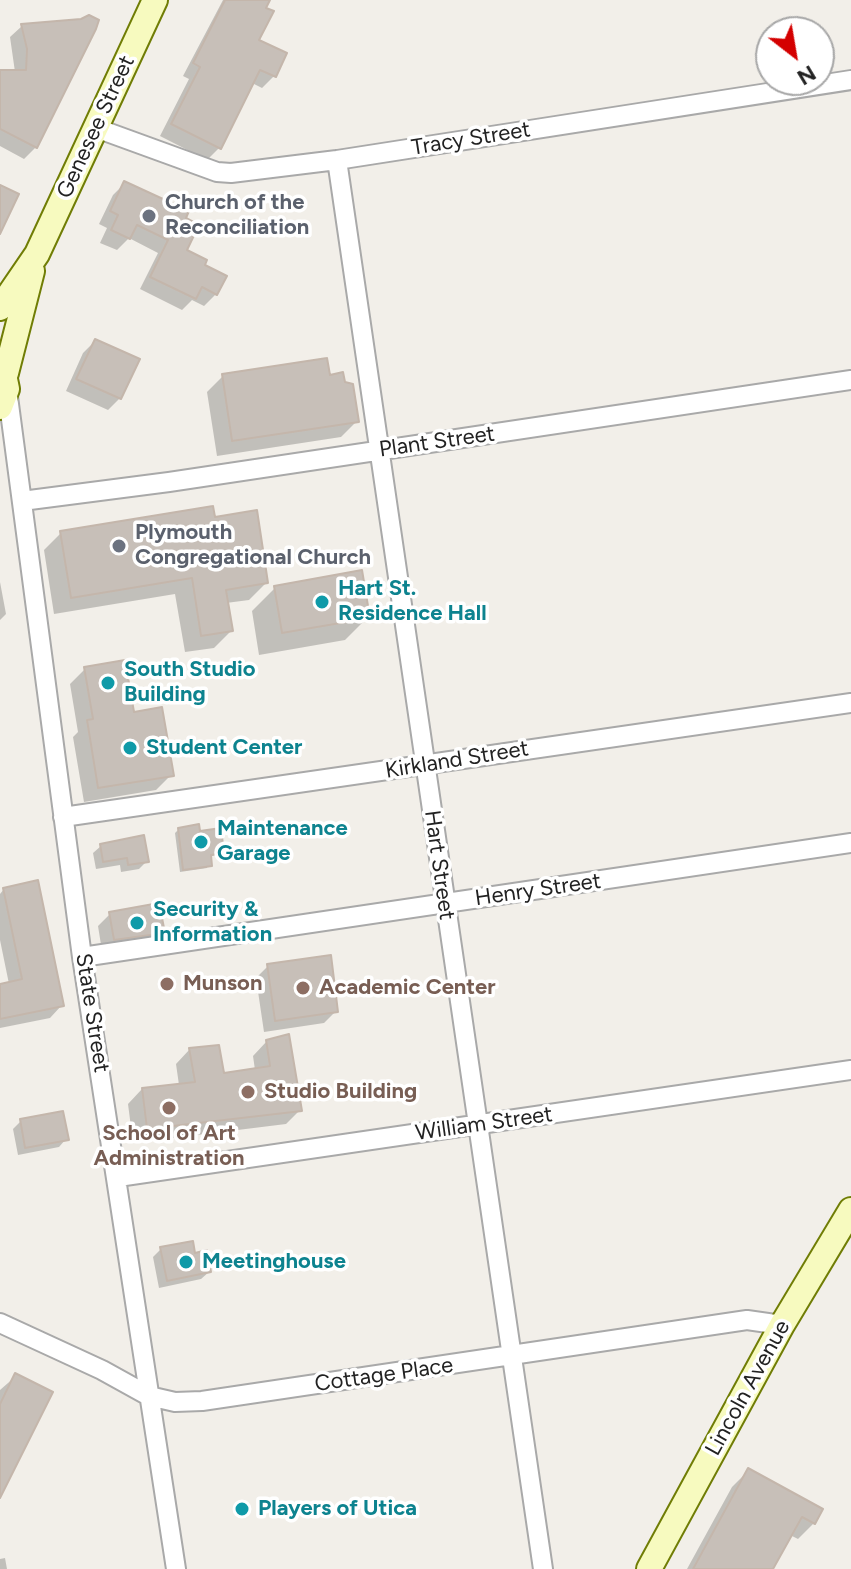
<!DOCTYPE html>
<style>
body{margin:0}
#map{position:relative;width:851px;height:1569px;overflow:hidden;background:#f2efe9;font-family:Figtree,sans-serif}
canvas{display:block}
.north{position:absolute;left:755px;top:16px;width:80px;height:80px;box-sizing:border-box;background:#fff;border:2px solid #a7a7a7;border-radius:50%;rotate:149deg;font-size:22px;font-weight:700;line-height:32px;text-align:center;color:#222}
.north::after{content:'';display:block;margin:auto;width:28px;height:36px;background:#d40000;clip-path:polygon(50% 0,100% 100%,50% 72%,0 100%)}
</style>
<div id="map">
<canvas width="851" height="1569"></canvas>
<div class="north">N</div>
</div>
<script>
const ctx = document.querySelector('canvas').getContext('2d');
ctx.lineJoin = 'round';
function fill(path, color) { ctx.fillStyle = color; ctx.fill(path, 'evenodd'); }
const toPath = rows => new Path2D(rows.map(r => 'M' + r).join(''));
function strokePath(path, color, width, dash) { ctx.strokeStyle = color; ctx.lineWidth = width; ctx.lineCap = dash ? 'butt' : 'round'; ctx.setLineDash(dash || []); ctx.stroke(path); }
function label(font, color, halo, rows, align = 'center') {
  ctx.font = font + ' Figtree,sans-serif'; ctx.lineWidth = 7; ctx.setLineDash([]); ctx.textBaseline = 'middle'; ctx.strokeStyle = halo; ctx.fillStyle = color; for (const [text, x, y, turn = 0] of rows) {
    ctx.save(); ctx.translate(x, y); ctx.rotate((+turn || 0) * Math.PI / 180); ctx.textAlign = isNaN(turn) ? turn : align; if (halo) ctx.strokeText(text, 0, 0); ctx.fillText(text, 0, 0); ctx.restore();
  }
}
fill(toPath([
 [223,0,268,0,257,41,274,76,262,88,252,83,219,148,207,160,160,136,189,79,183,76],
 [82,21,36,147,24,159,0,146,0,72,15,72,10,37,22,26],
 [125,183,183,219,185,251,202,266,216,294,204,306,192,300,182,310,140,289,158,253,129,238,117,250,100,243,107,228,99,224,113,195],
 [95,341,120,398,108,410,66,391,83,353],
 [223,376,357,421,341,437,217,456,207,392],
 [61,533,266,583,249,600,226,603,231,631,214,648,185,652,175,594,54,614,44,550],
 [0,582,6,614,0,620],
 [275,588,368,617,345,640,259,655,252,611],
 [85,669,133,714,171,775,156,790,84,802,73,737,78,732,70,684],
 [178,830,198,833,222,853,209,857,207,868,180,872,175,833],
 [101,846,147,861,139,869,121,872,120,865,96,869,93,853],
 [4,889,62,1005,50,1018,0,1028,0,986,9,984,0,940,0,894],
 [110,914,162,932,150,944,102,951,98,926],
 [268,966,336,1011,324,1023,264,1032,256,978],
 [267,1041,300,1110,286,1124,133,1143,128,1104,142,1089,179,1085,176,1064,190,1049,222,1075,255,1070,253,1056],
 [21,1121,66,1139,59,1147,18,1155,13,1129],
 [161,1249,194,1255,209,1272,201,1279,159,1288,153,1257],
 [16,1376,0,1487,0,1390],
 [748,1471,814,1523,798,1539,790,1535,771,1569,687,1569,732,1487],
 [5,1558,7,1569,0,1569,0,1559]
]), '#0003');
const building = toPath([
 [225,0,270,0,266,8,274,11,259,40,287,53,276,77,260,70,221,149,171,124,200,67,193,63,225,0],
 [89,15,99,20,96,29,37,148,0,129,0,70,26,70,27,49,21,24,81,19,89,15],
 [124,181,189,211,186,218,199,225,187,250,207,260,205,265,227,276,217,295,202,287,196,299,150,277,168,240,137,225,130,239,111,230,118,215,110,211,124,181],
 [0,185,19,194,0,234,0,185],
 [95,339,140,359,121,399,76,379,95,339],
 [327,358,330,375,343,372,345,382,353,384,359,422,232,441,222,374,327,358],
 [213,506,215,517,257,510,268,583,226,590,233,631,201,636,192,578,71,598,60,531,213,506],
 [362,570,370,618,282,633,274,586,362,570],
 [125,660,134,712,162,707,174,776,98,788,87,720,93,719,84,667,125,660],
 [199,824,200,831,221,828,224,853,211,855,212,866,183,870,178,828,199,824],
 [144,835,149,862,128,865,127,858,103,862,100,844,144,835],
 [38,880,64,1006,0,1019,0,984,22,979,3,888,38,880],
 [159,903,165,933,114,940,109,912,159,903],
 [331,955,338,1012,275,1021,267,964,331,955],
 [289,1034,302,1111,147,1129,142,1088,195,1082,189,1048,219,1045,224,1073,270,1066,266,1040,289,1034],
 [63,1111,69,1140,25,1148,20,1119,63,1111],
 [193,1241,195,1253,207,1250,211,1272,167,1281,160,1247,193,1241],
 [15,1373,53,1392,0,1498,0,1404,15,1373],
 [748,1468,823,1509,815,1524,802,1517,773,1569,693,1569,748,1468]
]);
fill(building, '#c7bfb8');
strokePath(building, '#c4b6ab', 2);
const street = toPath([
 [96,128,217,172,231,173,337,160,851,80],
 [337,160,543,1569],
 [7,389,82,957,176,1569],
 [22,501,169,482,851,380],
 [63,817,851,703],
 [82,957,851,843],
 [118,1177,851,1070],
 [0,1323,102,1370,149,1396,175,1402,202,1401,747,1320,782,1325]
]);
const secondary = toPath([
 [0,308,37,254,155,0],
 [6,373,32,271],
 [0,407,7,389,1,360],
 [649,1569,782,1325,851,1210]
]);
strokePath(street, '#a9a9a9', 22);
strokePath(secondary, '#707d05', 28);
strokePath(street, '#fff', 18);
strokePath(secondary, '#f7fabf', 24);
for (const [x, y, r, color] of [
 [149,216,8,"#6b7280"],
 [119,546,8,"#6b7280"],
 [322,602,8,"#0f9aa8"],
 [108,683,8,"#0f9aa8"],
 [130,748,8,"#0f9aa8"],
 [201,842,8,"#0f9aa8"],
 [137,923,8,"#0f9aa8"],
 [167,984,8,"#8d6e63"],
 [303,988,8,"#8d6e63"],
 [248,1092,8,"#8d6e63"],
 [169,1108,8,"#8d6e63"],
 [186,1262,8,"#0f9aa8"],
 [242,1509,8,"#0f9aa8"]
]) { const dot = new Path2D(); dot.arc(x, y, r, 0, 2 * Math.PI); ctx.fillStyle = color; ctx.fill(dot); strokePath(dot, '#fff', 3); }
label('22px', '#222', '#fff', [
 ["Genesee Street",96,127,-65],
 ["Tracy Street",471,139,-9],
 ["Plant Street",437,442,-8],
 ["Kirkland Street",457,760,-9],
 ["Hart Street",439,865,82],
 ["Henry Street",538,890,-8],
 ["State Street",92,1013,81],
 ["William Street",484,1124,-8],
 ["Cottage Place",384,1375,-8],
 ["Lincoln Avenue",748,1388,-61]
]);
label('bold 22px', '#5b616d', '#fff', [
 ["Church of the",165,203],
 ["Reconciliation",165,228],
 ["Plymouth",135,533],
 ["Congregational Church",135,558]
], 'left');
label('bold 22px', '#0d838f', '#fff', [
 ["Hart St.",338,589],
 ["Residence Hall",338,614],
 ["South Studio",124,670],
 ["Building",124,695],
 ["Student Center",146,748],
 ["Maintenance",217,829],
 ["Garage",217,854],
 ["Security &",153,910],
 ["Information",153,935],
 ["Meetinghouse",202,1262],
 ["Players of Utica",258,1509]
], 'left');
label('bold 22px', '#785e54', '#fff', [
 ["Munson",183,984],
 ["Academic Center",319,988],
 ["Studio Building",264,1092],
 ["School of Art",169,1134,"center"],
 ["Administration",169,1159,"center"]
], 'left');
</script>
